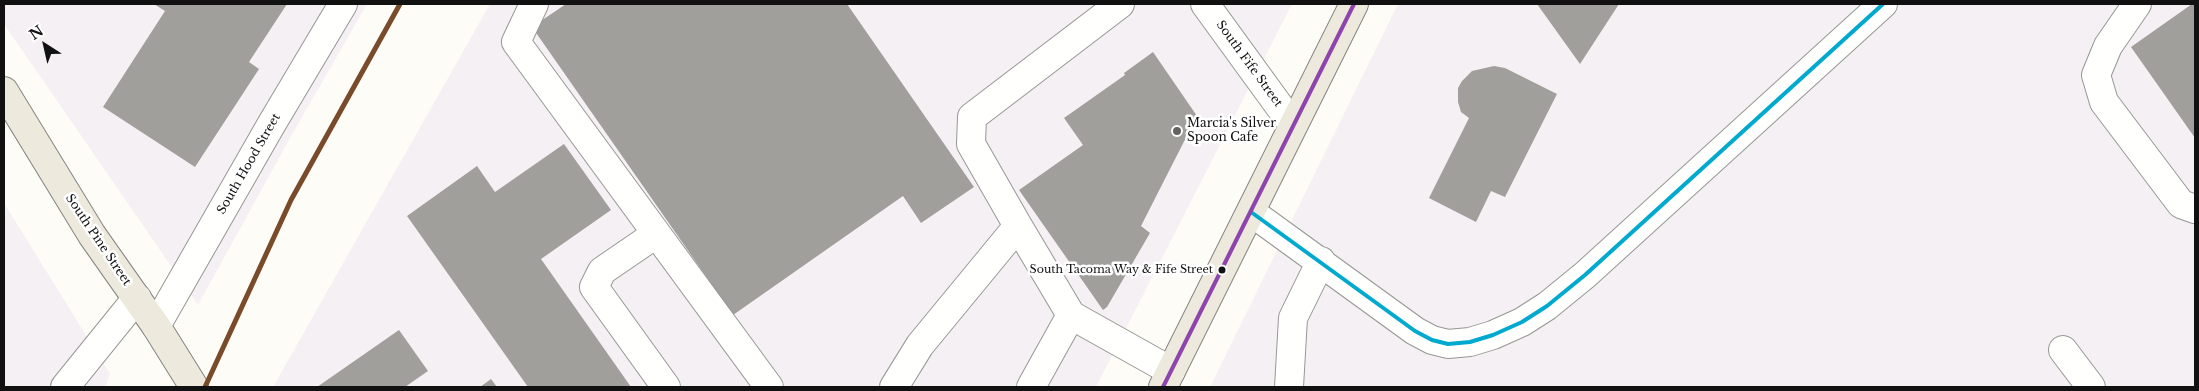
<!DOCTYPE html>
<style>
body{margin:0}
#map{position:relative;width:2199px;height:391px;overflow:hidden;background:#fdfcf7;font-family:"Libre Baskerville",serif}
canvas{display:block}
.frame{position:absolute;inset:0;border:5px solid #111;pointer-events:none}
.north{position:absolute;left:20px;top:20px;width:50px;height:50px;-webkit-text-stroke:4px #fff;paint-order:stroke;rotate:325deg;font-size:14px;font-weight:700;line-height:20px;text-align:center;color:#111}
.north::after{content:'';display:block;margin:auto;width:18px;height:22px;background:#111;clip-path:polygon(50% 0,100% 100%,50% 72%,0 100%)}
</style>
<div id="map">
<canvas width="2199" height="391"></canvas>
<div class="frame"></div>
<div class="north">N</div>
</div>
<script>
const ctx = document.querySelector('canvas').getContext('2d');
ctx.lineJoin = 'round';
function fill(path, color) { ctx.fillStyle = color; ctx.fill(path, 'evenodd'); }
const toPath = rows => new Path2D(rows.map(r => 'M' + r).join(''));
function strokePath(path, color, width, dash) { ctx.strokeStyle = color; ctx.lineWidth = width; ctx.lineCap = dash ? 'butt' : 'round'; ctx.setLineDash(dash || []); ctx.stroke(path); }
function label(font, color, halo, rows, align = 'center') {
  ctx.font = font + ' "Libre Baskerville",serif'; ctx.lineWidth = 5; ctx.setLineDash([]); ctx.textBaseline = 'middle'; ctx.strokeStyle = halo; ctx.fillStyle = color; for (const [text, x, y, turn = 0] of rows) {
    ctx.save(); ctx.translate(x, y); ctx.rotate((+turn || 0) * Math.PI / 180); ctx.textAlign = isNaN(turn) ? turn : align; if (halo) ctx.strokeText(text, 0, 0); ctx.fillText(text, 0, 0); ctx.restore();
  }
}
fill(toPath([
 [4,4,367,4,290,138,198,305,4,24],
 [490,4,1292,4,1096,387,273,387],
 [1398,4,2195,4,2195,387,1210,387],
 [4,203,110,374,105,387,4,387]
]), '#f5f0f3');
fill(toPath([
 [154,4,287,4,249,62,259,69,195,167,103,107,165,11],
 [566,4,847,4,974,187,921,223,903,196,733,315,532,27],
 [1537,4,1619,4,1580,64],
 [2192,4,2195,4,2195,138,2131,47],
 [1153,52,1197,116,1141,226,1150,233,1107,307,1103,310,1019,190,1083,145,1064,118,1125,75,1124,73],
 [1494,66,1505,68,1557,94,1505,197,1491,191,1476,222,1429,198,1469,118,1461,112,1458,102,1458,88,1462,81,1472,71],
 [564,144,611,210,541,259,631,387,528,387,407,216,477,166,495,192],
 [399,330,428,371,405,387,317,387],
 [491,379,497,387,480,387]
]), '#a19f9c');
const minor = toPath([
 [534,4,516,42,769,387],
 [1205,4,1293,125],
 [2137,4,2108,46,2096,75,2104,102,2181,204,2195,209],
 [1251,212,1415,331,1432,340,1448,344,1470,342,1493,335,1522,322,1547,306,1585,275,1883,4],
 [1018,226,971,144,972,117,1120,4],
 [656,234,602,271,594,287,666,387],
 [156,326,271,125,343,4],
 [2063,350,2091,387],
 [65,387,137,298],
 [894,387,920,345,1018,226,1071,315,1171,371],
 [1031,387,1071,315],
 [1289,387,1293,318,1321,261]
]);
const major = toPath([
 [4,91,92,235,156,326,194,387],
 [1163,387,1354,4]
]);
strokePath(minor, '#979795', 30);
strokePath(major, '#858482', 30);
strokePath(minor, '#fffffe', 28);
strokePath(major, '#ede9dc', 28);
strokePath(toPath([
 [1251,212,1415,331,1432,340,1448,344,1470,342,1493,335,1522,322,1547,306,1585,275,1883,4]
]), '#00a9ce', 4);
strokePath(toPath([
 [1163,387,1354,4]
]), '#8e44ad', 4);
strokePath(toPath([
 [205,387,291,200,400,4]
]), '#7a4b2a', 5);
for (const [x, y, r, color] of [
 [1177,131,5,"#646362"],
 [1222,270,4.5,"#111"]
]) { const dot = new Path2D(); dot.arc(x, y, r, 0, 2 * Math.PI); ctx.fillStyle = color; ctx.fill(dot); strokePath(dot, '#fff', 2); }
label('11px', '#111', '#fff', [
 ["South Tacoma Way & Fife Street",1213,270]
], 'right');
label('12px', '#111', '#fff', [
 ["South Fife Street",1249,64,54],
 ["South Hood Street",249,164,-60],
 ["South Pine Street",98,240,56]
]);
label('12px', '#111', '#fff', [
 ["Marcia's Silver",1187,124],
 ["Spoon Cafe",1187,138]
], 'left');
</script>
